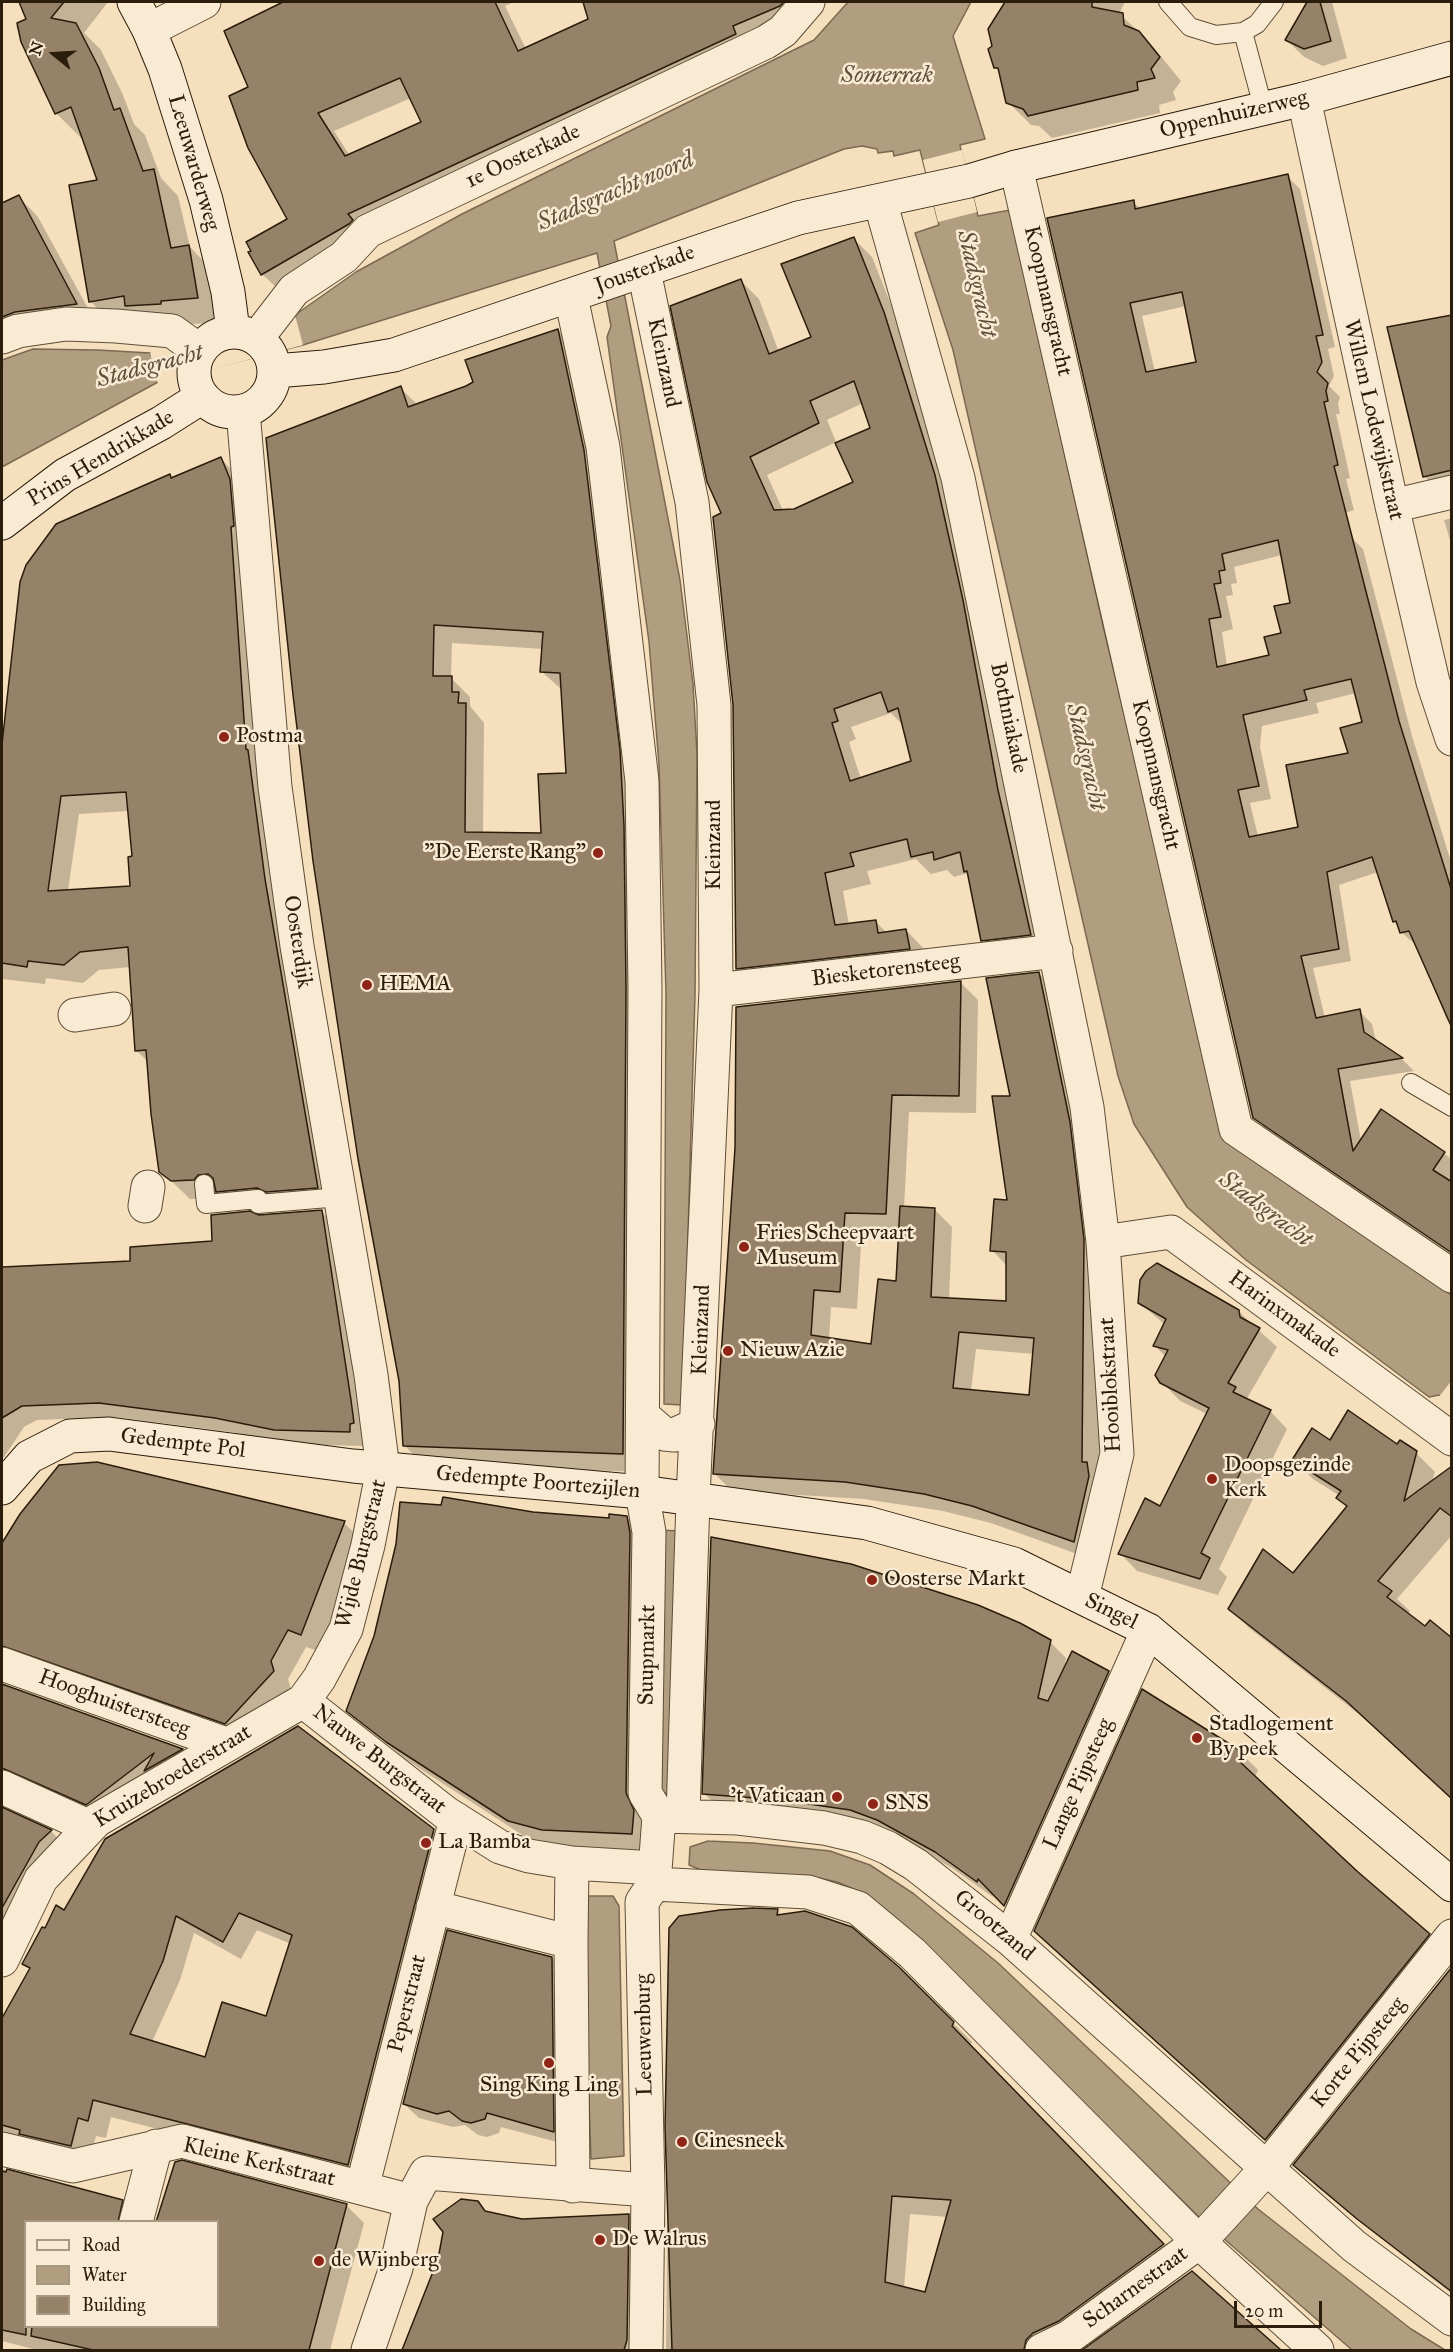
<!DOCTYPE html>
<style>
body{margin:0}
#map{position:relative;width:1453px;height:2352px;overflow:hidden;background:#f6dfbd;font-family:"IM FELL Great Primer",serif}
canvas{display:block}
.frame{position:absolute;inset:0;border:3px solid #2b1d0b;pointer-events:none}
.legend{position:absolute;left:24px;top:2220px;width:195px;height:108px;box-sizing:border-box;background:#f9ead4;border:2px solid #a79884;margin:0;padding:8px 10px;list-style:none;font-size:18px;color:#2b1d0b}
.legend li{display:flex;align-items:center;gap:12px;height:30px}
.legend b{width:30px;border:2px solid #a79884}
.north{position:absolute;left:24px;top:24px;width:60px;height:60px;-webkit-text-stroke:4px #f9ead4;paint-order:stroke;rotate:288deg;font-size:16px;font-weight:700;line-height:24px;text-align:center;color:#2b1d0b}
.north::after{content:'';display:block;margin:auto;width:21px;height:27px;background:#2b1d0b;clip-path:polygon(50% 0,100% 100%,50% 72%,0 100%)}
.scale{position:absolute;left:1234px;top:2301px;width:88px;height:27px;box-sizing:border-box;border:3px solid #2b1d0b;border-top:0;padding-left:8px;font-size:18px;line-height:21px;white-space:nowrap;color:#2b1d0b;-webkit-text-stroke:4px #f9ead4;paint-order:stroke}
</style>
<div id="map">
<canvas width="1453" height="2352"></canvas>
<div class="frame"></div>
<ul class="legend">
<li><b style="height:8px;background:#f9ead4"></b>Road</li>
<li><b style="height:16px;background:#b19d80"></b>Water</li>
<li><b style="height:16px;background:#958268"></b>Building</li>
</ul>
<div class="north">N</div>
<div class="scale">20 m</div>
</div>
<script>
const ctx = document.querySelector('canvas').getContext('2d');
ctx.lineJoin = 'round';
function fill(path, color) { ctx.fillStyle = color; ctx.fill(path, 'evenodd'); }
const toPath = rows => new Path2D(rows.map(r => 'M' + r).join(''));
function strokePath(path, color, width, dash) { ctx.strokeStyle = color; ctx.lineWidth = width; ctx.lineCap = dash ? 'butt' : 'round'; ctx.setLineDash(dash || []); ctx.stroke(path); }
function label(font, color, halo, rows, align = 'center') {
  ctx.font = font + ' "IM FELL Great Primer",serif'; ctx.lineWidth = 5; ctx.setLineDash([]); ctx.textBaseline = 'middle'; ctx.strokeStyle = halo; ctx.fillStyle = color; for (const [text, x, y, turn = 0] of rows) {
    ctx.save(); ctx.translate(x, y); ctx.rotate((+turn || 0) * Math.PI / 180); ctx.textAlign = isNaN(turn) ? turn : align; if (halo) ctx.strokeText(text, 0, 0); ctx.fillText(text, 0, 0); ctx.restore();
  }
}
const water = toPath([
 [848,2,971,2,953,36,985,139,960,145,961,150,978,216,1010,210,1104,630,1225,1136,1451,1295,1451,1404,1439,1395,1429,1397,1246,1260,1187,1207,1134,1124,1118,1076,953,350,915,233,939,225,920,150,894,156,893,151,878,153,877,149,862,146,844,149,614,241,680,580,693,684,697,754,695,995,683,1405,664,1404,666,993,659,765,649,642,607,337,611,326,597,253,303,345,158,382,2,467,2,360,33,349,98,350,150,353,151,356,296,317,295,315,356,272,462,214,814,40,848,2],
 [660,1530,680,1531,673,1793,655,1793,660,1530],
 [708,1841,753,1843,830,1851,870,1865,914,1894,998,1963,1258,2209,1411,2329,1445,2350,1352,2350,1200,2218,961,1982,865,1894,837,1882,819,1878,708,1873,689,1865,690,1847,708,1841],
 [582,1896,613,1896,619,1906,624,2156,591,2159,582,1896]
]);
fill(water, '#b19d80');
strokePath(water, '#7b6a51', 1.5);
fill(toPath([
 [962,150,977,212,938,222,923,160],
 [295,315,303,345,158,384,150,353],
 [1452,1380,1452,1407,1451,1407,1438,1398]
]), '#f6dfbd');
fill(toPath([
 [28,2,108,2,84,33,101,50,123,95,134,124,145,135,161,178,178,196,190,247,214,272,222,323,115,326,90,301,99,181,83,137,81,138,56,113,16,26,28,20,22,4],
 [288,2,514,2,505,6,526,49,590,20,584,2,811,2,280,291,262,274,289,220,250,88,226,32],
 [411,98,423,123,350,156,334,131],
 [1006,2,1125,2,1119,14,1145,37,1181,81,1173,92,1176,100,1159,105,1160,113,1052,138,1039,126,1031,125,1008,102,1000,72,996,68,994,47],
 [1309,2,1332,2,1347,58,1323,66,1304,57,1287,40],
 [1287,176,1300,189,1335,347,1328,349,1334,376,1329,386,1340,397,1338,404,1340,414,1336,414,1350,478,1346,479,1354,510,1345,513,1351,537,1363,549,1412,736,1452,865,1452,1024,1447,1020,1416,945,1401,932,1394,921,1378,872,1339,885,1351,961,1313,968,1325,1018,1359,1011,1372,1024,1376,1041,1402,1059,1414,1071,1350,1081,1361,1141,1381,1112,1452,1159,1452,1256,1267,1130,1254,1117,1049,220,1133,202,1141,209],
 [1186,306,1198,363,1155,372,1142,316],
 [1282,555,1292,604,1282,635,1270,657,1227,666,1222,632,1233,629,1226,596,1233,595,1231,584,1237,583,1234,567],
 [1356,693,1364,723,1350,754,1300,828,1258,836,1250,803,1271,799,1260,747,1262,726,1319,713,1316,703],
 [19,197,38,217,96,323,2,347,2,205],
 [854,239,872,257,902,332,953,495,1049,953,1001,958,983,940,968,873,954,877,947,870,931,874,916,859,867,871,871,884,843,891,849,925,876,922,887,933,906,930,924,949,927,967,756,986,737,968,734,705,723,514,741,281,759,299,779,352,813,338],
 [863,403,871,429,855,483,785,515,767,475,836,442,827,420],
 [891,713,903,725,913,762,861,779,849,742,856,739,851,727],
 [1452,315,1452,504,1424,476,1389,329],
 [558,330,577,349,638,770,642,1472,423,1464,404,1445,400,388,418,405,467,388],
 [452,643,543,649,541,671,562,690,567,774,543,835,483,834,484,723,470,706,470,697,451,678],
 [221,459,239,477,336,1206,277,1206,236,1210,219,1193,213,1198,190,1199,161,1171,149,1063,136,1050,130,967,99,970,83,983,46,978,45,984,2,979,2,759,21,582,169,476,173,479],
 [129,811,134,858,132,888,68,891,79,814],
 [1452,518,1452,547,1444,520],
 [1039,973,1056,991,1101,1258,1099,1476,1091,1559,991,1523,943,1511,864,1499,732,1491,714,1473,736,1148,960,982,978,1000,976,1113,909,1112,904,1208,934,1209,952,1227,949,1300,1008,1303,1007,1266,992,1250,1009,1202,1012,1097],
 [862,1230,900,1231,898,1282,872,1346,829,1339,831,1307,857,1309],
 [976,1349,1034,1354,1030,1396,971,1391],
 [321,1211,336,1226,364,1446,289,1444,231,1432,115,1417,37,1420,24,1427,2,1460,2,1270,132,1262,214,1242,259,1217],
 [1139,1302,1238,1311,1277,1347,1246,1400,1270,1411,1287,1429,1219,1569,1227,1577,1218,1595,1137,1571,1120,1553,1161,1508,1207,1414,1180,1401,1162,1382,1166,1357,1155,1346,1165,1325],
 [1331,1442,1398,1446,1416,1453,1435,1472,1432,1482,1452,1477,1452,1535,1397,1599,1410,1611,1407,1614,1426,1628,1452,1640,1452,1799,1379,1730,1248,1627,1230,1608,1293,1575,1348,1508,1338,1498,1340,1496,1313,1479,1294,1460],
 [112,1466,344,1523,362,1540,319,1651,306,1647,288,1679,291,1689,243,1740,2,1676,2,1547,5,1541],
 [532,1514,611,1520,626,1517,644,1534,649,1850,581,1848,527,1838,405,1759,348,1710],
 [1050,1642,1066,1658,1064,1667,1108,1672,1124,1688,1021,1920,994,1893,993,1897,952,1868,894,1836,720,1809,704,1793],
 [2,1685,182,1750,199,1767,104,1821,2,1801],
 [1243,1755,1258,1770,1255,1777,1444,1950,1281,2154,1051,1946],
 [2,1807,51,1831,68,1849,2,1964],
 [433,1830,451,1849,366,2182,111,2117,106,2138,96,2136,89,2163,2,2161,2,2020,31,1970,24,1964,45,1930,65,1912],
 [257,1930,291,1944,267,2018,206,2059,152,2042,180,1980,194,1933,241,1959],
 [777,1911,782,1916,898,1968,972,2042,970,2046,1182,2264,1058,2350,666,2350,671,1928],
 [910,2214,948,2217,926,2294,904,2288],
 [552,1958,566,1973,568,2145,501,2127,499,2133,487,2137,478,2135,465,2125,453,2127,419,2118,404,2104],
 [1452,1969,1452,2294,1317,2187,1295,2165],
 [176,2163,346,2205,364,2223,330,2350,37,2350,2,2341,2,2169,122,2201,139,2219,139,2222,26,2222,26,2326,218,2326,218,2222,156,2222],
 [477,2203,487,2213,522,2220,628,2215,647,2234,646,2350,403,2350,440,2259],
 [1192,2272,1281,2350,1084,2350]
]), '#0003');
const building = toPath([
 [19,2,64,2,51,18,76,23,99,68,114,110,120,108,143,171,154,169,171,248,189,245,198,298,161,301,161,304,125,306,124,296,89,302,69,185,97,180,71,107,55,114,21,42,17,23,26,19,19,2],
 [283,2,495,2,518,51,588,19,583,2,784,2,780,6,733,26,736,34,348,214,353,220,349,224,261,275,248,252,251,251,246,242,287,219,248,148,229,96,248,87,224,31,283,2],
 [400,78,421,122,345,156,318,113,400,78],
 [1005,2,1092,2,1092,7,1123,13,1124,25,1139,31,1160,57,1151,69,1155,78,1137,82,1138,90,1028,116,1023,109,1006,103,998,68,994,68,988,49,992,46,988,29,1005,2],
 [1307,2,1320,2,1331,41,1304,49,1285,40,1307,2],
 [1288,174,1323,335,1316,336,1322,362,1317,372,1328,383,1326,391,1328,401,1324,402,1338,465,1334,466,1399,721,1452,892,1452,1028,1409,931,1400,933,1396,921,1393,922,1372,857,1327,872,1339,949,1301,956,1316,1018,1360,1009,1364,1032,1403,1058,1338,1069,1353,1151,1381,1109,1445,1152,1433,1170,1452,1182,1452,1253,1253,1118,1047,218,1134,200,1135,209,1288,174],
 [1182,292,1196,362,1146,372,1130,303,1182,292],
 [1278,540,1290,603,1274,606,1281,633,1264,637,1269,655,1217,667,1209,619,1221,617,1214,584,1221,583,1219,571,1225,570,1222,554,1278,540],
 [1351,679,1362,722,1340,728,1348,753,1286,765,1298,827,1249,837,1238,790,1259,786,1243,715,1307,700,1304,690,1351,679],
 [19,195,77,304,15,312,2,317,2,203,19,195],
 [854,237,884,312,935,475,963,600,998,790,1031,935,981,941,967,871,964,872,960,852,934,860,933,852,911,857,907,839,850,853,854,866,825,873,835,925,876,920,878,933,906,929,910,949,736,969,733,705,713,517,721,513,707,482,670,306,741,279,769,354,811,337,781,264,854,237],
 [854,381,870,428,835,443,853,482,794,509,774,510,750,457,819,423,810,401,854,381],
 [881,692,888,712,898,708,911,761,850,781,832,723,838,721,834,709,881,692],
 [1452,315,1452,470,1423,477,1387,327,1452,315],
 [558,329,584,450,620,750,624,826,626,989,623,1454,403,1446,399,1381,358,1159,313,861,293,695,266,438,401,386,408,407,466,386,473,382,465,360,558,329],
 [434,625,543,632,540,672,560,673,566,773,538,774,541,833,465,832,466,703,458,703,459,692,452,692,452,676,433,676,434,625],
 [221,457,230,479,234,526,231,527,246,749,248,750,265,879,318,1188,266,1192,257,1188,216,1192,213,1178,208,1174,198,1175,194,1180,171,1181,159,1172,151,1114,146,1050,135,1051,128,947,80,952,64,965,28,961,27,967,2,963,2,744,20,582,26,565,56,524,170,474,171,478,221,457],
 [126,792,132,856,128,857,130,886,48,891,61,796,126,792],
 [1039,972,1070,1122,1084,1239,1082,1462,1087,1462,1089,1476,1074,1542,972,1506,924,1494,845,1482,713,1474,735,1148,736,1007,961,981,959,1096,892,1095,886,1214,845,1213,840,1292,814,1290,811,1335,871,1344,878,1279,896,1281,900,1206,935,1208,931,1297,1006,1301,1006,1252,990,1251,994,1199,1007,1200,992,1096,1010,1096,986,978,1039,972],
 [959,1332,1034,1338,1029,1395,953,1388,959,1332],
 [322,1210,351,1400,354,1423,350,1424,350,1432,274,1430,215,1418,99,1403,22,1406,2,1418,2,1267,130,1261,130,1247,212,1241,211,1215,250,1211,259,1215,322,1210],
 [1157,1263,1239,1310,1240,1317,1260,1328,1228,1383,1236,1387,1233,1392,1271,1410,1201,1553,1210,1558,1200,1579,1118,1554,1145,1498,1160,1506,1209,1408,1160,1383,1155,1375,1168,1350,1153,1346,1166,1319,1138,1303,1140,1280,1146,1271,1157,1263],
 [1348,1410,1397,1444,1400,1440,1417,1451,1404,1501,1452,1466,1452,1517,1440,1508,1378,1581,1392,1591,1387,1597,1425,1626,1430,1620,1452,1638,1452,1799,1346,1701,1228,1609,1263,1549,1293,1573,1347,1506,1336,1498,1341,1491,1292,1460,1312,1428,1330,1440,1348,1410],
 [97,1462,345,1521,301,1635,288,1630,271,1661,274,1671,225,1724,2,1646,2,1543,20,1514,59,1465,97,1462],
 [443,1497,533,1512,609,1518,609,1514,627,1516,630,1533,626,1793,634,1810,632,1834,542,1830,508,1821,386,1742,346,1711,374,1636,396,1544,400,1502,441,1505,443,1497],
 [711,1537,851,1564,978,1605,1020,1623,1051,1640,1038,1698,1048,1701,1072,1651,1109,1671,1004,1906,978,1879,977,1882,935,1852,877,1820,850,1810,781,1800,702,1794,711,1537],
 [2,1684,183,1749,144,1771,154,1753,86,1805,2,1768,2,1684],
 [1142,1689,1244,1753,1240,1762,1358,1872,1430,1934,1265,2140,1034,1931,1142,1689],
 [298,1726,434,1829,348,2165,93,2100,88,2121,78,2118,71,2146,19,2134,20,2130,2,2125,2,2018,30,1968,22,1964,42,1927,45,1928,56,1905,64,1910,105,1839,298,1726],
 [239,1913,292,1935,266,2016,222,2002,205,2057,130,2034,163,1961,176,1916,223,1942,239,1913],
 [2,1807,52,1830,39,1842,2,1908,2,1807],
 [754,1908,778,1909,777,1915,805,1911,852,1927,899,1967,954,2022,952,2026,1164,2244,1059,2321,1033,2333,1026,2340,1024,2350,672,2350,665,2127,669,1928,679,1916,720,1910,754,1908],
 [892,2196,951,2200,925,2292,885,2282,892,2196],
 [447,1930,552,1957,554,2132,487,2113,485,2119,471,2123,462,2121,449,2111,437,2114,403,2104,447,1930],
 [1452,1967,1452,2292,1357,2219,1293,2165,1452,1967],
 [182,2160,347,2204,309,2350,93,2350,31,2336,32,2326,218,2326,218,2222,156,2222,175,2162,182,2160],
 [7,2169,123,2200,118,2222,26,2222,26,2335,2,2330,2,2171,6,2172,7,2169],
 [461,2199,478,2201,485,2211,522,2219,629,2214,627,2340,624,2350,402,2350,438,2259,443,2232,433,2219,461,2199],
 [1192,2271,1281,2350,1082,2350,1192,2271]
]);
fill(building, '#958268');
strokePath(building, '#2b1d0b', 1.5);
const lane = toPath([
 [1168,2,1190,27,1216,35,1243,32,1257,24,1274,2],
 [1243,32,1263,107],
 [1411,1083,1452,1107],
 [204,1184,206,1204,258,1199,258,1204,340,1197]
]);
const street = toPath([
 [149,30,204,2],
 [1304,99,1392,506,1433,682,1452,739],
 [1016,167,1236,1129,1452,1276],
 [880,201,958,478,1087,1107,1103,1242,1117,1454,1082,1597],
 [644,271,692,502,714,705,716,990,693,1499,683,1816],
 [571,297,603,447,642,781,645,989,642,1492,649,1532,645,1793,659,1816],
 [2,337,18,331,66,324,116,326,172,331,200,351],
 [257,338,294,290,344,257,368,231,766,42,783,31,808,2],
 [1392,506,1452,492],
 [716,990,1056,951],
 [75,1015,114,1009],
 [145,1206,148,1187],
 [1103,1242,1171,1232,1452,1439],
 [643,1416,664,1434,674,1435,698,1424],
 [2,1664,226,1744],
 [303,1701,446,1813,500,1847,529,1856,572,1863],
 [2,1787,90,1827],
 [660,1816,738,1818,824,1828,862,1837,888,1848,916,1865,1010,1939,1354,2246,1452,2319],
 [654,1884,808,1892,858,1908,912,1953,1199,2242,1317,2350],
 [654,1884,659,1816],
 [433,1907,571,1942,572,1863,655,1868],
 [1010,1939,1148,1630],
 [571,1942,573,2186],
 [2,1960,41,1879,97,1820,303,1701,319,1679,346,1629,368,1545,383,1469,371,1375,297,946,275,787,243,411],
 [2,2149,73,2166,182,2141,411,2201],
 [362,2188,456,1819],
 [136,2222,156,2146],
 [368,2350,396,2268,411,2201,426,2173,648,2190,642,1902,654,1884],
 [646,2350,648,2190],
 [1042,2350,1069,2337,1199,2242,1266,2169,1452,1936]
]);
const secondary = toPath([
 [134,2,149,30,165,69,206,200,228,292,233,331],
 '194 372a40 40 0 1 1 80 0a40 40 0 1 1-80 0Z',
 [275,371,324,367,394,355,798,218,969,181,1016,167,1304,99,1452,58],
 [2,523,65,475,161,423,202,397],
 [2,1488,29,1457,70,1436,109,1434,353,1466,642,1492,867,1523,1014,1564,1148,1630,1452,1885]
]);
strokePath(lane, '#5e4e38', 20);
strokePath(street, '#5e4e38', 35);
strokePath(secondary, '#2b1d0b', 35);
strokePath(lane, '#f9ead4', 18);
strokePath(street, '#f9ead4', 33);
strokePath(secondary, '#f9ead4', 33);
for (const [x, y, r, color] of [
 [224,737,6,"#8f2418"],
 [598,853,6,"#8f2418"],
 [367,985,6,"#8f2418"],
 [744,1247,6,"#8f2418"],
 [728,1351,6,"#8f2418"],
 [1212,1479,6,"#8f2418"],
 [872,1580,6,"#8f2418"],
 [1197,1738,6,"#8f2418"],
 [837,1797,6,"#8f2418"],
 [873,1804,6,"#8f2418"],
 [426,1843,6,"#8f2418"],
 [549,2063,6,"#8f2418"],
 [682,2142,6,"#8f2418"],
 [600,2240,6,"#8f2418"],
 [319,2261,6,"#8f2418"]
]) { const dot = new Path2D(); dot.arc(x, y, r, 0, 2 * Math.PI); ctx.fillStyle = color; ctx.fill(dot); strokePath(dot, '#f9ead4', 2); }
label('22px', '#2b1d0b', '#f9ead4', [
 ["Oppenhuizerweg",1234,115,-13],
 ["1e Oosterkade",523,157,-25],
 ["Leeuwarderweg",193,163,74],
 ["Jousterkade",645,270,-20],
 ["Koopmansgracht",1047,301,77],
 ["Kleinzand",663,363,78],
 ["Willem Lodewijkstraat",1373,420,77],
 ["Prins Hendrikkade",101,459,-31],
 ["Bothniakade",1008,718,78],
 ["Koopmansgracht",1155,775,77],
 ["Kleinzand",715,845,-90],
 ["Oosterdijk",297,942,81],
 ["Biesketorensteeg",886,971,-7],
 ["Harinxmakade",1284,1315,36],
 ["Kleinzand",702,1330,-88],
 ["Hooiblokstraat",1111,1385,-93],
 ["Gedempte Pol",183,1444,7],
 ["Gedempte Poortezijlen",538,1483,5],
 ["Wijde Burgstraat",362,1554,-76],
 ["Singel",1111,1612,26],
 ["Suupmarkt",648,1655,-89],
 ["Hooghuistersteeg",114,1704,20],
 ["Nauwe Burgstraat",379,1760,38],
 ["Kruizebroederstraat",173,1777,-31],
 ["Lange Pijpsteeg",1079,1784,-66],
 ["Grootzand",994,1926,40],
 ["Peperstraat",408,2004,-76],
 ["Leeuwenburg",645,2035,-91],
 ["Korte Pijpsteeg",1359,2053,-51],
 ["Kleine Kerkstraat",259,2163,13],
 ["Scharnestraat",1136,2288,-36]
]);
label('22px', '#2b1d0b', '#f9ead4', [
 ["Postma",236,737],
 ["\"De Eerste Rang\"",586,853,"right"],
 ["HEMA",379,985],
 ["Fries Scheepvaart",756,1234],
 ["Museum",756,1259],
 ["Nieuw Azie",740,1351],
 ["Doopsgezinde",1224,1466],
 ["Kerk",1224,1491],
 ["Oosterse Markt",884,1580],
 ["Stadlogement",1209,1725],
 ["By peek",1209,1750],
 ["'t Vaticaan",825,1797,"right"],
 ["SNS",885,1804],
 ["La Bamba",438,1843],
 ["Sing King Ling",549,2086,"center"],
 ["Cinesneek",694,2142],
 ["De Walrus",612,2240],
 ["de Wijnberg",331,2261]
], 'left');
label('italic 24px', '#61503a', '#f9ead4', [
 ["Somerrak",887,76],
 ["Stadsgracht noord",616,192,-23],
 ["Stadsgracht",976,284,77],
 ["Stadsgracht",150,367,-15],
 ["Stadsgracht",1085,757,77],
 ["Stadsgracht",1265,1210,37]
]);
</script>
